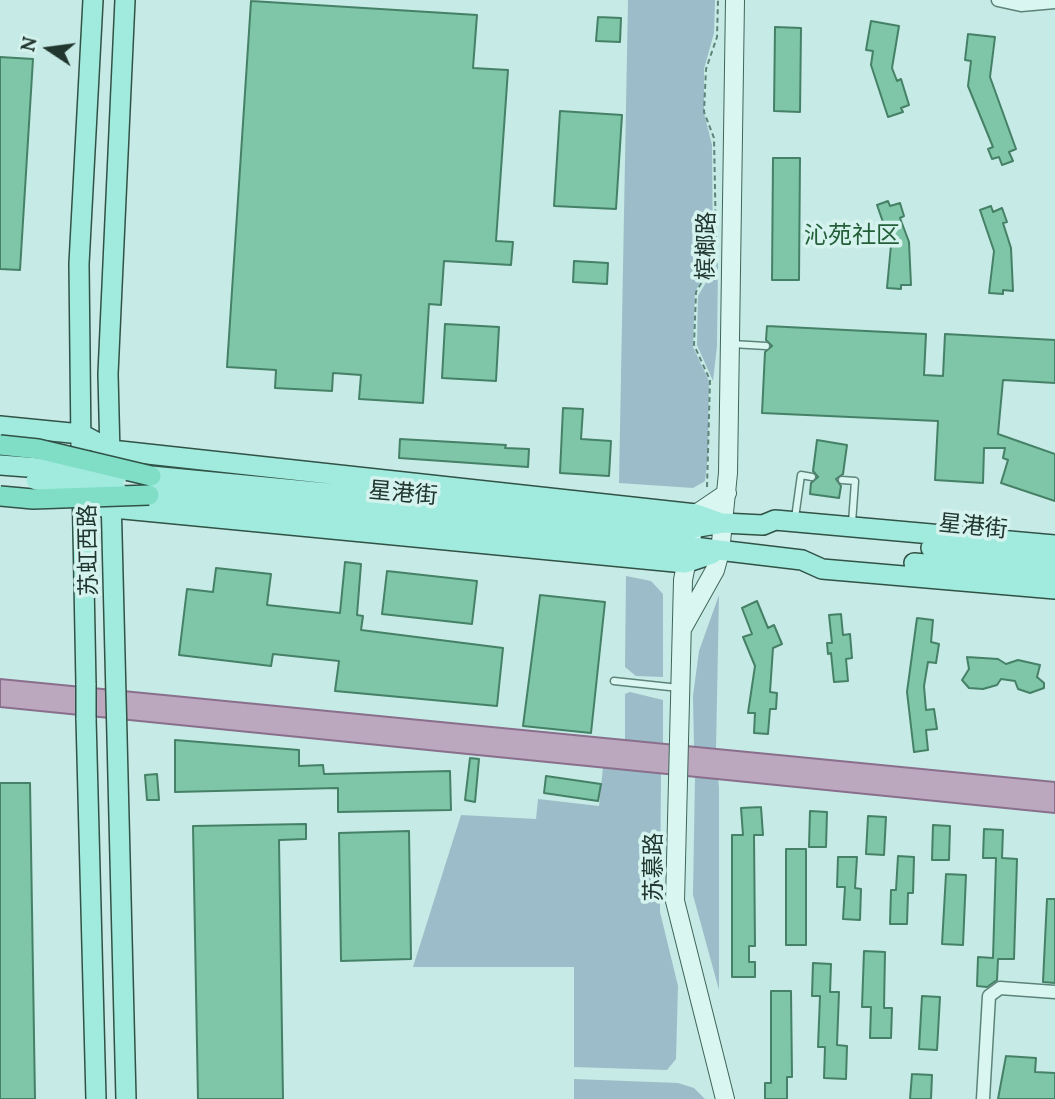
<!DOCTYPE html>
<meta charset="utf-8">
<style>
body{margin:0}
#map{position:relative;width:1055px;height:1099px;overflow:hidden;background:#c6eae5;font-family:Lora,serif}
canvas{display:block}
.north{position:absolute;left:14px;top:14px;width:70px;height:70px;-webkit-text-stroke:5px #d5f3ee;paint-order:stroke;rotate:283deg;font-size:19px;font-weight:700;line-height:28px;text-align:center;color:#20362e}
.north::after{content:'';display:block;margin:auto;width:24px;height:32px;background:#20362e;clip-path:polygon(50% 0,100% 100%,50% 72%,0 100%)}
</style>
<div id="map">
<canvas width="1055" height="1099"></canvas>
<div class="north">N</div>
</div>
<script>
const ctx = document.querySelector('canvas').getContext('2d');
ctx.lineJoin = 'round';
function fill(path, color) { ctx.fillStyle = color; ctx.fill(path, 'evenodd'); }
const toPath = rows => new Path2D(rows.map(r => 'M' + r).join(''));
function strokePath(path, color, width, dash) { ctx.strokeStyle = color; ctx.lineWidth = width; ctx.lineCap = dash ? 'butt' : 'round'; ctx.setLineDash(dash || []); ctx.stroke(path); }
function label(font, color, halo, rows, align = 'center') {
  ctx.font = font + ' Lora,"Noto Sans SC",serif'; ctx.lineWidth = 7; ctx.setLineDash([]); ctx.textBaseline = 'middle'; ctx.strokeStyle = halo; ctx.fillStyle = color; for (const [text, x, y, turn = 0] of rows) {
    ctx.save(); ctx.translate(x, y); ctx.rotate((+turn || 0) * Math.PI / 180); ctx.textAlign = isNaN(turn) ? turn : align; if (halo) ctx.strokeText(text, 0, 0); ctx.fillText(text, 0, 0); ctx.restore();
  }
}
fill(toPath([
 [628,0,715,0,714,33,704,69,704,113,712,145,713,258,695,292,693,347,709,381,708,454,705,481,693,488,619,483],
 [718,262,717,346,713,381,697,345,698,296],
 [626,576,651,581,663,594,663,677,636,676,625,667],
 [719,595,716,749,694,746,693,696,699,651],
 [630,692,663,700,663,743,625,740,625,694],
 [603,767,661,773,660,912,678,986,676,1059,667,1070,574,1067,574,967,413,967,461,815,536,819,538,799,599,806],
 [695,777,718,779,719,787,719,990,693,895],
 [574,1079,678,1083,694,1088,705,1099,574,1099]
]), '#9bbcc8');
const water = toPath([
 [0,679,1055,782,1055,813,0,707,0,679]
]);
fill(water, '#bba7be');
strokePath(water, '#896f8c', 2);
const building = toPath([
 [251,1,477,15,473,68,508,70,496,241,513,242,511,265,444,261,441,305,429,304,423,403,359,399,361,375,333,373,332,391,275,388,276,370,227,367,251,1],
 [598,17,621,18,620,42,596,41,598,17],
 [871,21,899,26,892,68,897,81,901,79,909,105,901,108,903,112,888,117,871,65,873,51,866,50,871,21],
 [775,27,801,28,800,112,774,111,775,27],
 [968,34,995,37,990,77,1016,149,1009,152,1013,161,1002,165,999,157,992,159,988,149,993,147,968,86,971,61,965,60,968,34],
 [0,57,33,59,20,270,0,269,0,57],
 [560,111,622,115,616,209,554,206,560,111],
 [773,158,800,158,799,280,772,280,773,158],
 [888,201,890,206,900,203,904,216,900,218,909,242,911,285,901,285,901,289,887,288,891,245,877,205,888,201],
 [991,206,993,212,1002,208,1007,222,1003,223,1011,248,1013,291,1003,290,1003,294,989,293,994,251,980,210,991,206],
 [574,261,608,263,607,284,573,282,574,261],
 [445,324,499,327,496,381,442,378,445,324],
 [767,326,926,334,924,375,943,376,945,334,1055,340,1055,383,1003,380,998,434,1055,454,1055,501,1001,483,1008,460,1003,458,1005,448,984,448,983,483,935,480,938,421,762,413,765,352,772,346,766,340,767,326],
 [563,408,583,409,581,439,611,441,609,476,560,473,563,408],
 [400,439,506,445,505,448,529,449,528,467,399,458,400,439],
 [817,440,847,445,843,474,836,479,841,486,839,498,810,494,811,483,818,477,813,471,817,440],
 [345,562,361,564,357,615,363,616,361,630,503,648,497,706,335,691,339,661,273,654,271,666,179,655,187,589,213,592,216,568,271,574,267,605,340,613,345,562],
 [387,571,477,581,472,624,382,614,387,571],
 [540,595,605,602,591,733,523,726,540,595],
 [757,601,768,628,774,625,782,644,773,648,770,692,777,693,776,709,770,709,768,734,754,733,755,713,748,713,755,666,743,637,752,634,742,608,757,601],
 [841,614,843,635,850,634,852,658,846,659,848,681,834,682,831,653,828,654,827,643,832,643,829,615,841,614],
 [917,618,933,620,931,642,939,644,936,663,928,662,924,686,926,710,934,709,937,729,926,730,928,750,914,752,907,692,917,618],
 [967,657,998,659,1006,664,1018,660,1040,665,1037,677,1044,683,1044,688,1030,693,1018,689,1015,681,1001,679,997,685,983,689,969,688,962,680,969,669,967,657],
 [175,740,299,750,299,766,323,765,324,774,450,771,451,810,338,812,338,788,175,792,175,740],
 [470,758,479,759,475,802,465,800,470,758],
 [157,774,159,800,147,800,145,775,157,774],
 [546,776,601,784,598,801,544,793,546,776],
 [0,783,30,783,35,1099,0,1099,0,783],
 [761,807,763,835,754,835,755,946,749,946,749,962,755,962,755,977,732,977,732,835,743,835,741,808,761,807],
 [810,811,827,812,826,847,809,847,810,811],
 [868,816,886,817,884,855,866,854,868,816],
 [306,824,306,839,279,840,283,1099,198,1099,193,826,306,824],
 [933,825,950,826,949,860,932,860,933,825],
 [984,829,1003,830,1002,858,1017,859,1014,959,998,959,997,980,987,987,977,986,978,957,993,958,996,858,983,858,984,829],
 [409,831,411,959,341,961,339,833,409,831],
 [786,849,806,849,806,945,786,945,786,849],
 [898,856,914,857,913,893,908,893,907,924,890,924,891,890,896,890,898,856],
 [838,857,857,857,855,888,861,889,860,920,843,919,845,887,837,887,838,857],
 [946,874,966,875,963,945,942,944,946,874],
 [1047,899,1055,899,1055,983,1043,982,1047,899],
 [864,951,885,952,884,1008,892,1008,891,1038,870,1038,871,1007,862,1007,864,951],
 [813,963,831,964,830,992,839,992,837,1045,847,1046,846,1079,824,1078,825,1047,818,1047,820,996,812,996,813,963],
 [771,991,791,991,792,1077,787,1077,787,1099,765,1099,765,1083,771,1083,771,991],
 [922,996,940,997,937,1050,919,1049,922,996],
 [1006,1056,1036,1058,1035,1072,1055,1073,1055,1099,998,1099,1006,1056],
 [912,1074,932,1075,931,1099,910,1099,912,1074]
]);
fill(building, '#7fc5a7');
strokePath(building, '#458166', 2);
const service = toPath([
 [732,344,766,346],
 [842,480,855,481,852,523],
 [795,518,801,475,812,477],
 [614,681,679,688]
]);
const minor = toPath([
 [998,0,1021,5,1055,2],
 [983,1099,989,996,1000,988,1055,992]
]);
const secondary = toPath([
 [682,629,715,570,720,552,728,473,735,0],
 [725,1099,675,901,683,580,696,514,727,493]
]);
const primary = toPath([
 [125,0,108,374,126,1099],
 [0,426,81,434,111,450,696,514,718,522],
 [81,447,79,264,93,0],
 [151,476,692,528,723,523,763,525,775,520,1055,545],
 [82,480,86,685],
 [149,495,643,541,802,560,822,569,1055,589],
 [103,507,685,563,712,554],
 [931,548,1055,560],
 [914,563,1055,576],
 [86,718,96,1099]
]);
strokePath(service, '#5d8478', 9);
strokePath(minor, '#5d8478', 15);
strokePath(secondary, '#406659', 20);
strokePath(primary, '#315246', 22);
strokePath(toPath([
 [716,240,714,138,704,112,706,69,717,37,718,0],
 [707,487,710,380,694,345,696,292,715,260]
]), '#5d8478', 2, [5, 3.5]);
strokePath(service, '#d9f6f1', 6);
strokePath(minor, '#d9f6f1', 12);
strokePath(secondary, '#d9f6f1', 18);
strokePath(primary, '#a1eade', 19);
const primaryBridge = toPath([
 [0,465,119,474],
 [36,480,117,491],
 [86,685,86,718]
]);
const trunkBridge = toPath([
 [0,445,38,449,151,476],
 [0,496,33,499,149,495]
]);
strokePath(primaryBridge, '#315246', 22, []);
strokePath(trunkBridge, '#315246', 22, []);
strokePath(primaryBridge, '#a1eade', 19);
strokePath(trunkBridge, '#80dec7', 19);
label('23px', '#20362e', '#d5f3ee', [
 ["槟榔路",707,246,-89],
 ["星港街",403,494,5],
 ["星港街",973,527,6],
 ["苏虹西路",89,550,-91],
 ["苏慕路",654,867,-90]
]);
label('24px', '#235f38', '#d5f3ee', [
 ["沁苑社区",852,236]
]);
</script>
